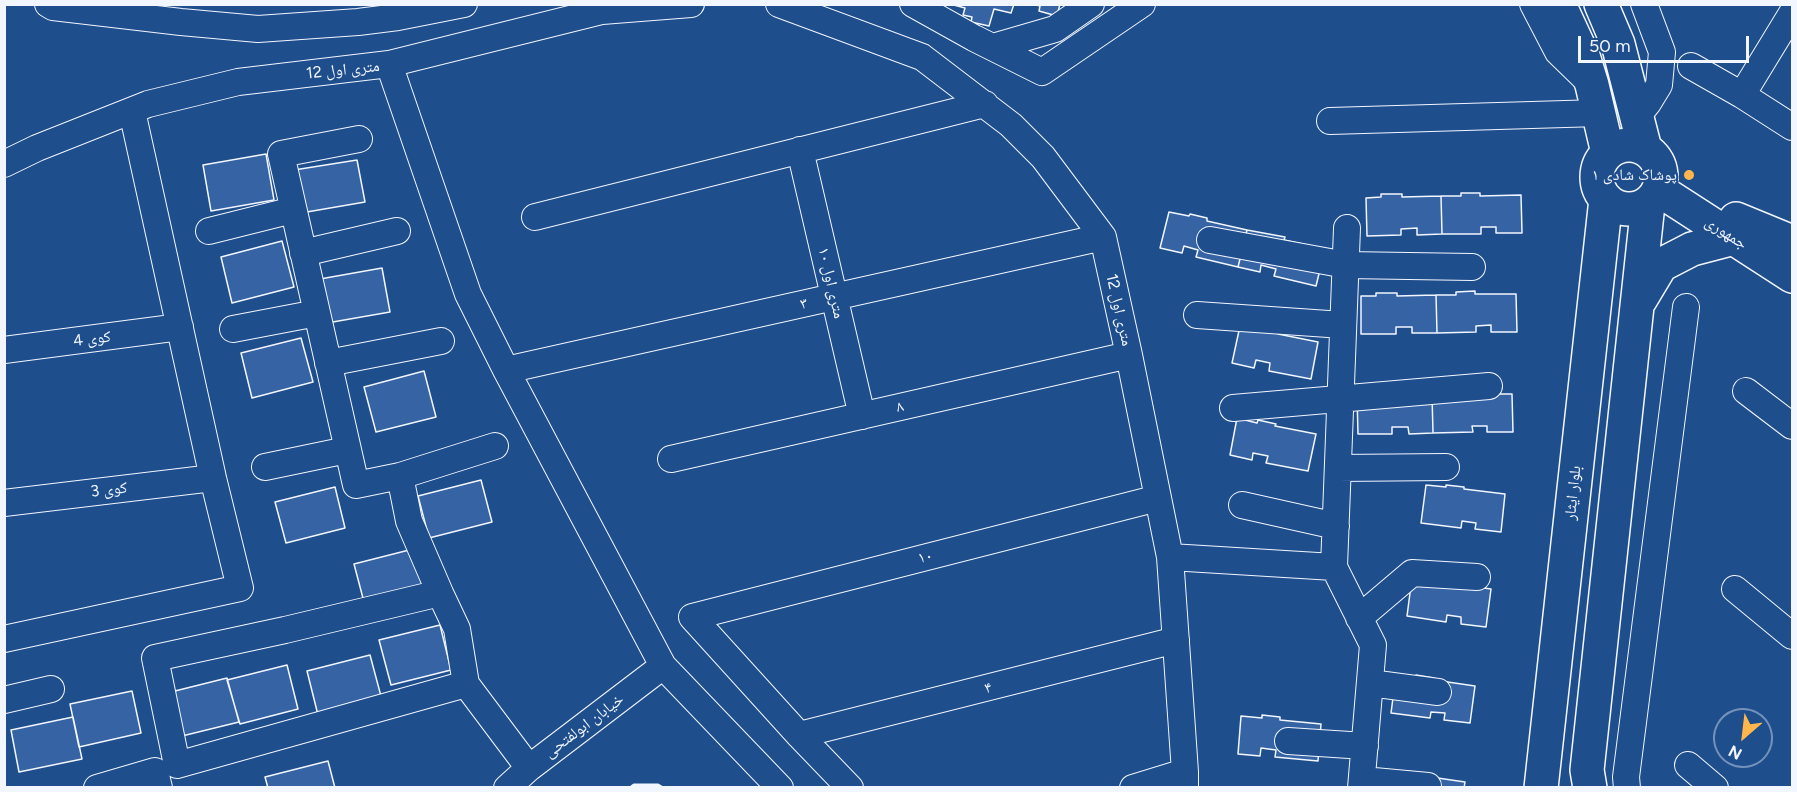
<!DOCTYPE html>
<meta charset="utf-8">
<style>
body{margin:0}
#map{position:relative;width:1797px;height:792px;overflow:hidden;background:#1f4e8c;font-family:Figtree,sans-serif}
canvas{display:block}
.frame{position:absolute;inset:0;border:6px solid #f2f6ff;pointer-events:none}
.north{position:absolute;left:1713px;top:708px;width:60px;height:60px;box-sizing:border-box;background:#1f4e8c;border:2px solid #7391ba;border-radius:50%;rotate:208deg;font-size:16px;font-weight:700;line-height:24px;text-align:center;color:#f2f6ff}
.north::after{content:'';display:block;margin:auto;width:21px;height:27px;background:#ffb74d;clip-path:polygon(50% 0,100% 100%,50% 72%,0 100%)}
.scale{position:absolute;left:1578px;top:36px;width:171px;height:27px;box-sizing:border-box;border:3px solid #f2f6ff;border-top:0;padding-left:8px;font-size:18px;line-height:21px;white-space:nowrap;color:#f2f6ff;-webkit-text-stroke:4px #1f4e8c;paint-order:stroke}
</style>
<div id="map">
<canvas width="1797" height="792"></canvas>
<div class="frame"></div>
<div class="north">N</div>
<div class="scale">50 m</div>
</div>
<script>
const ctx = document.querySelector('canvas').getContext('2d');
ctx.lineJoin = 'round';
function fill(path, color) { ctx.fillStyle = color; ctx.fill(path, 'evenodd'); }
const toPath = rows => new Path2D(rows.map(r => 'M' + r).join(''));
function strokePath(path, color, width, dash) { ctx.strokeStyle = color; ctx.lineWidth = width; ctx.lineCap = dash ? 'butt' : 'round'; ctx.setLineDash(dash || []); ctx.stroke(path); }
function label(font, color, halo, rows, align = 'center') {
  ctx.font = font + ' Figtree,"Noto Naskh Arabic",sans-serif'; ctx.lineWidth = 4.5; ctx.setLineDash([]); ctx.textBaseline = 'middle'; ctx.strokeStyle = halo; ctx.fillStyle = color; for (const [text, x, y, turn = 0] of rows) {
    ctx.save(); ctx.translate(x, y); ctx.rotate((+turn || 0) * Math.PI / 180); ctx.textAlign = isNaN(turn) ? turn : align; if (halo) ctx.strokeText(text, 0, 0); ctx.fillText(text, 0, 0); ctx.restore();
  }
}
const building = toPath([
 [950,4,1014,4,1011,13,994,9,989,26,971,22,972,17,963,15,965,8,950,4],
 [1033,4,1060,4,1057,16,1039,11,1040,6,1033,4],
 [266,154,274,200,211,211,203,165,266,154],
 [357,160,365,202,301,213,294,170,357,160],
 [1461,193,1480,193,1480,196,1521,195,1522,233,1496,233,1496,227,1481,227,1481,234,1442,234,1441,196,1461,196,1461,193],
 [1381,194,1402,194,1402,197,1441,196,1442,234,1417,235,1417,228,1401,229,1401,235,1367,236,1366,198,1381,197,1381,194],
 [1169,212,1189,216,1190,214,1207,218,1207,221,1247,230,1238,267,1196,257,1198,250,1184,246,1182,253,1160,248,1169,212],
 [1247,230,1285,237,1284,240,1325,249,1316,286,1274,276,1276,269,1261,265,1260,272,1238,267,1247,230],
 [282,241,294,287,232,303,221,257,282,241],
 [382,268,390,312,327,323,320,279,382,268],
 [1475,291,1475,294,1516,294,1517,332,1491,332,1491,325,1476,326,1476,332,1437,333,1436,295,1456,295,1456,292,1475,291],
 [1376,293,1397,293,1397,296,1436,295,1437,333,1412,333,1412,327,1396,327,1396,334,1361,334,1361,296,1376,296,1376,293],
 [1240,326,1278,332,1278,334,1318,342,1311,379,1269,371,1270,363,1256,360,1254,368,1232,363,1240,326],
 [301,338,313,382,252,398,241,353,301,338],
 [424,371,436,417,376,432,364,387,424,371],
 [1471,394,1512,394,1513,432,1487,432,1487,426,1472,426,1473,432,1433,433,1432,395,1471,394],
 [1432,395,1433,433,1409,434,1408,427,1392,427,1392,434,1358,434,1357,396,1432,395],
 [1237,418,1257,423,1258,420,1276,424,1275,426,1316,434,1308,471,1266,463,1268,456,1253,453,1252,460,1230,455,1237,418],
 [481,480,492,522,429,538,418,496,481,480],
 [1426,485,1446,487,1446,485,1464,487,1464,489,1505,494,1501,532,1475,529,1476,523,1462,521,1461,528,1421,523,1426,485],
 [335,487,345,528,286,543,275,502,335,487],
 [413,549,423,587,364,602,354,564,413,549],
 [1412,578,1491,589,1486,627,1461,624,1461,617,1447,615,1446,622,1407,616,1412,578],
 [440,625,451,670,391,685,379,640,440,625],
 [370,655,382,700,318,715,307,671,370,655],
 [287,665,298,709,240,724,227,680,287,665],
 [1396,675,1416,678,1416,675,1434,678,1434,680,1475,686,1470,723,1444,720,1445,713,1431,712,1430,718,1391,713,1396,675],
 [227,678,239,722,178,737,167,693,227,678],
 [132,691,141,733,79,747,70,704,132,691],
 [1262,715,1280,717,1280,720,1321,724,1318,761,1275,757,1276,750,1261,748,1260,756,1238,754,1241,716,1262,718,1262,715],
 [73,717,82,759,19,772,11,730,73,717],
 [328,761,335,788,268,788,265,777,328,761],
 [1406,771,1425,774,1424,776,1465,782,1464,788,1384,788,1406,774,1406,771]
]);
fill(building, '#3563a3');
strokePath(building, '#f2f6ff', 1.5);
const minor = toPath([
 [48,4,53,7,181,22,258,29,358,22,398,17,464,4],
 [779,4,922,57,1011,125,1043,157,1103,237,1129,355,1170,557,1185,772,1185,788],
 [913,4,974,38,1042,72,1142,4],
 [1533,4,1558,52,1592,85],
 [993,47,1055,29,1091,4],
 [389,64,468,294,506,370,663,666,780,788],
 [1691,66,1742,95,1792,127],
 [1742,95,1792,13],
 [1636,118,1648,103,1659,85,1662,52,1644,4],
 [1330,121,1599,113],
 [359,139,281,154,356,485,400,476],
 [800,150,862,416],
 [4,164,37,148,148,104,238,82,389,64,602,11,691,4],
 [535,217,985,104],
 [209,231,293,210],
 [1210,240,1346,265,1472,267],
 [303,253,397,231],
 [1197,315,1343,325],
 [233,329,317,313],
 [4,350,180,327],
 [328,363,441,341],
 [506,370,1103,237],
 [1746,391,1792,426],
 [1233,408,1489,386],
 [671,459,1129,355],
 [265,467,347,450],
 [1338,468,1446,467],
 [4,503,213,478],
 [1242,505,1336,526],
 [1170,557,1334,567,1373,645,1361,788],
 [1334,567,1347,228],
 [1735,589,1792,636],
 [440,593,409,521,400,476,495,446],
 [1359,618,1412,573,1477,577],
 [4,639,240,588,213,478,132,111],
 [1370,683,1438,692],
 [466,684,177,765,155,658,285,630,440,593,457,629,466,684,529,768],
 [4,700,51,689],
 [799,735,1176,640],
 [1288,741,1365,746],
 [1688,765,1715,788],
 [1363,780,1428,786],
 [97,788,155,771,159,788],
 [507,788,529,768,663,666],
 [850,788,799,735,692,617,1158,498],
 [1133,788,1185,772],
 [1627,788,1626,777,1686,307]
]);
const major = toPath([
 [1559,4,1583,56,1592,85,1608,153],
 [1601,4,1618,44,1645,149],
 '1597 177a32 32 0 1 1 64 0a32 32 0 1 1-64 0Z',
 [1659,190,1792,276],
 [1736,219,1792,242],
 [1640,300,1661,265,1692,249,1734,238],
 [1541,788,1606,199],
 [1590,788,1587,770,1648,204]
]);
strokePath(minor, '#f2f6ff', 28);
strokePath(major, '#f2f6ff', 36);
strokePath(minor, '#1f4e8c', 26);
strokePath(major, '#1f4e8c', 33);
strokePath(toPath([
 [630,788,634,785,658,785,663,788]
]), '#f2f6ff', 3);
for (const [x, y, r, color] of [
 [1689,175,6,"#ffb74d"]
]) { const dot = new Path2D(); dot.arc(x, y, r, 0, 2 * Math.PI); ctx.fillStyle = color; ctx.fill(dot); strokePath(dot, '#1f4e8c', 2); }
label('16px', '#f2f6ff', '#1f4e8c', [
 ["12 متری اول",343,70,-6],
 ["جمهوری",1726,233,33],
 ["۱۰ متری اول",831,283,77],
 ["۳",804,304,-13],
 ["12 متری اول",1119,310,77],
 ["کوی 4",92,339,-7],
 ["۸",900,407,-13],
 ["کوی 3",109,490,-7],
 ["بلوار ایثار",1573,493,-84],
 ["۱۰",925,557,-14],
 ["۴",988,688,-14],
 ["خیابان ابولفتحی",584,726,-37]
]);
label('16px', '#f2f6ff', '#1f4e8c', [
 ["پوشاک شادی ۱",1677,175]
], 'right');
</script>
